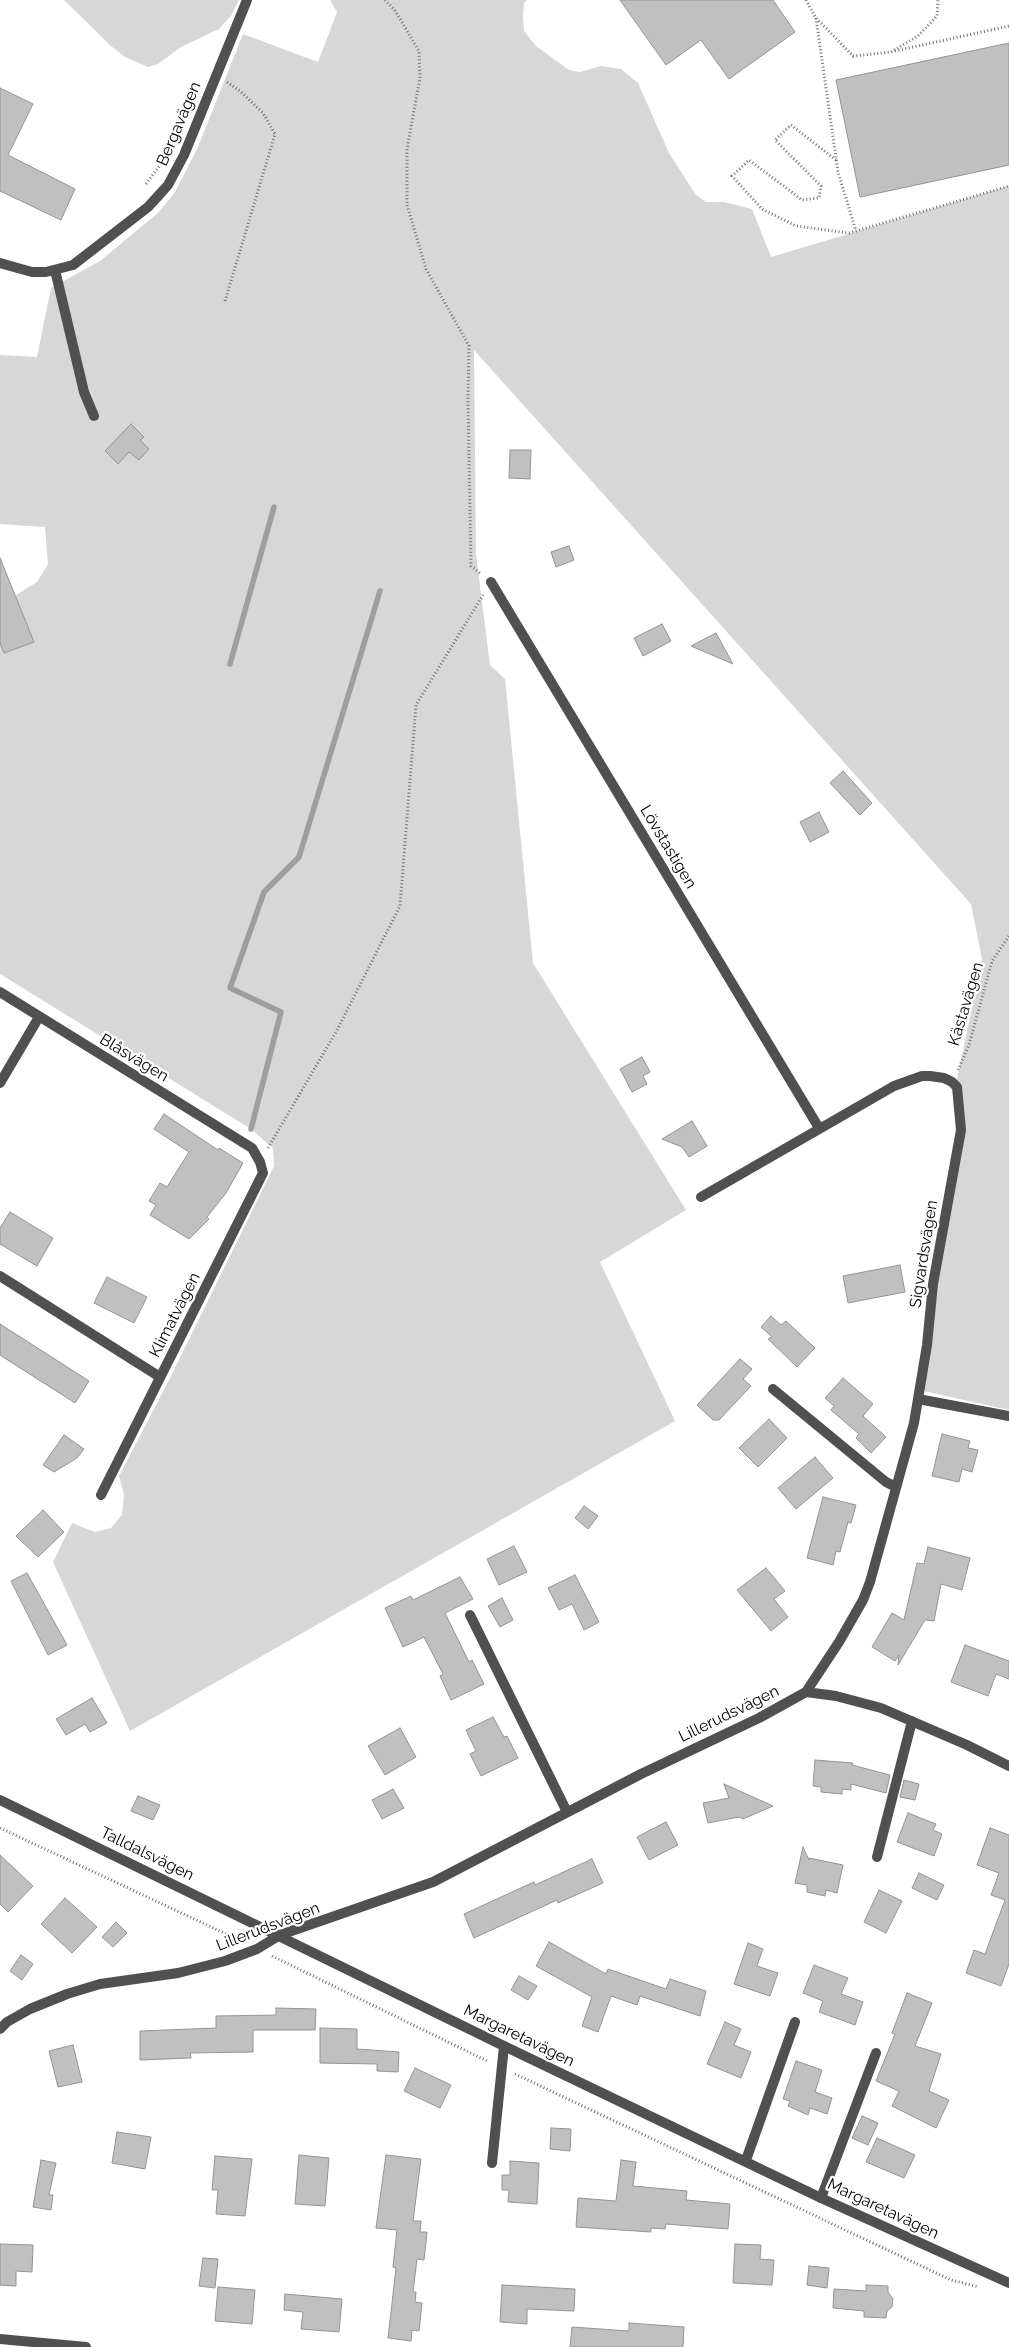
<!DOCTYPE html>
<meta charset="utf-8">
<style>
body{margin:0}
canvas{display:block;background:#fff}
</style>
<canvas width="1009" height="2347"></canvas>
<script>
const ctx = document.querySelector('canvas').getContext('2d');
ctx.lineJoin = 'round';
function fill(path, color) { ctx.fillStyle = color; ctx.fill(path, 'evenodd'); }
const toPath = rows => new Path2D(rows.map(r => 'M' + r).join(''));
function strokePath(path, color, width, dash) { ctx.strokeStyle = color; ctx.lineWidth = width; ctx.lineCap = dash ? 'butt' : 'round'; ctx.setLineDash(dash || []); ctx.stroke(path); }
function label(font, color, halo, rows, align = 'center') {
  ctx.font = font + ' Raleway,sans-serif'; ctx.lineWidth = 4.5; ctx.setLineDash([]); ctx.textBaseline = 'middle'; ctx.strokeStyle = halo; ctx.fillStyle = color; for (const [text, x, y, turn = 0] of rows) {
    ctx.save(); ctx.translate(x, y); ctx.rotate((+turn || 0) * Math.PI / 180); ctx.textAlign = isNaN(turn) ? turn : align; if (halo) ctx.strokeText(text, 0, 0); ctx.fillText(text, 0, 0); ctx.restore();
  }
}
fill(toPath([
 [64,0,239,0,231,16,219,29,181,47,158,64,148,67,125,57,111,46],
 [330,0,527,0,524,3,523,17,524,31,536,46,569,70,580,72,601,66,621,69,628,75,638,83,669,153,696,195,706,202,724,202,752,209,771,257,1009,186,1009,1410,919,1390,961,1130,956,1084,982,959,971,904,474,350,476,554,490,665,505,679,533,963,686,1210,600,1262,675,1421,130,1731,53,1562,72,1523,95,1532,111,1528,122,1515,124,1495,119,1476,169,1380,274,1166,273,1148,251,1129,0,974,0,568,13,597,37,582,48,564,45,527,0,524,0,355,37,357,51,288,100,261,159,212,175,192,198,147,243,34,318,62,337,12]
]), '#d7d7d7');
strokePath(toPath([
 [230,664,274,507],
 [251,1129,281,1012,230,988,264,892,299,857,380,591]
]), '#9e9e9e', 5.5);
const building = toPath([
 [620,0,773,0,795,32,729,79,701,40,666,65,620,0],
 [1009,43,1009,165,860,197,836,80,1009,43],
 [0,88,33,104,8,155,75,189,61,220,0,191,0,88],
 [131,424,144,437,140,440,149,449,139,460,129,452,118,464,105,451,131,424],
 [510,450,531,450,530,479,509,478,510,450],
 [569,546,574,560,556,567,551,552,569,546],
 [0,558,34,642,4,653,0,643,0,558],
 [662,624,671,641,643,656,634,638,662,624],
 [716,633,733,664,691,646,716,633],
 [843,771,872,803,860,815,830,783,843,771],
 [819,812,829,832,810,842,800,822,819,812],
 [642,1057,650,1072,643,1076,647,1084,632,1092,620,1069,642,1057],
 [164,1114,218,1150,219,1148,243,1163,226,1193,207,1217,209,1219,189,1239,150,1215,156,1205,149,1201,160,1183,167,1187,189,1152,154,1129,164,1114],
 [692,1121,707,1146,689,1157,682,1147,662,1139,692,1121],
 [10,1212,53,1238,37,1266,0,1244,0,1228,10,1212],
 [900,1265,905,1292,848,1303,843,1276,900,1265],
 [107,1277,147,1297,134,1323,94,1303,107,1277],
 [771,1316,781,1325,786,1321,815,1348,797,1367,768,1339,772,1337,761,1327,771,1316],
 [0,1324,89,1381,75,1403,0,1355,0,1324],
 [740,1359,752,1369,743,1379,751,1386,719,1420,713,1420,697,1405,740,1359],
 [843,1378,873,1404,863,1416,886,1437,871,1453,856,1438,859,1434,831,1410,834,1406,825,1398,843,1378],
 [769,1419,787,1438,758,1467,739,1448,769,1419],
 [942,1434,970,1441,968,1448,978,1450,972,1472,962,1469,959,1482,932,1476,942,1434],
 [64,1435,84,1449,77,1458,54,1472,43,1465,64,1435],
 [815,1457,833,1478,796,1509,778,1488,815,1457],
 [823,1497,856,1505,851,1523,848,1522,840,1552,836,1551,833,1565,807,1558,823,1497],
 [584,1506,598,1516,588,1529,575,1518,584,1506],
 [43,1510,64,1532,38,1557,16,1536,43,1510],
 [514,1546,527,1572,499,1585,487,1559,514,1546],
 [928,1547,970,1558,962,1590,941,1584,934,1621,925,1620,898,1665,899,1655,895,1661,872,1647,892,1613,904,1620,917,1563,924,1564,928,1547],
 [766,1568,785,1591,774,1599,788,1617,771,1631,737,1590,766,1568],
 [27,1573,67,1645,48,1655,11,1581,27,1573],
 [575,1575,599,1622,584,1630,572,1604,559,1610,548,1588,575,1575],
 [460,1577,473,1599,445,1613,469,1662,472,1660,484,1684,451,1700,440,1676,443,1674,424,1637,403,1647,385,1608,411,1596,413,1600,460,1577],
 [502,1598,513,1620,500,1627,488,1606,502,1598],
 [965,1645,1009,1661,1009,1679,996,1674,988,1696,951,1682,965,1645],
 [92,1698,107,1723,90,1732,85,1724,66,1735,56,1719,92,1698],
 [493,1717,504,1737,507,1736,518,1758,481,1776,470,1754,476,1751,466,1730,493,1717],
 [400,1728,416,1757,385,1775,368,1746,400,1728],
 [815,1760,853,1763,852,1765,890,1775,886,1793,851,1784,851,1790,842,1789,842,1794,821,1792,821,1787,813,1786,815,1760],
 [904,1780,919,1784,915,1800,900,1797,904,1780],
 [724,1784,773,1806,743,1819,739,1817,708,1823,703,1803,729,1798,724,1784],
 [393,1789,404,1808,382,1819,372,1800,393,1789],
 [138,1796,160,1805,153,1820,131,1811,138,1796],
 [908,1813,936,1824,933,1830,942,1834,934,1856,897,1842,908,1813],
 [666,1822,678,1845,649,1860,637,1837,666,1822],
 [990,1828,1009,1835,1009,1964,1001,1986,966,1973,974,1950,985,1954,1005,1900,991,1895,999,1873,977,1865,990,1828],
 [803,1847,809,1860,809,1858,843,1865,837,1893,826,1890,825,1896,807,1892,807,1885,795,1883,803,1847],
 [0,1855,33,1886,8,1912,0,1904,0,1855],
 [592,1859,603,1883,558,1903,557,1900,474,1938,464,1914,534,1882,535,1885,592,1859],
 [919,1873,944,1885,937,1900,912,1888,919,1873],
 [879,1890,902,1901,886,1933,864,1922,879,1890],
 [65,1898,97,1927,72,1953,41,1924,65,1898],
 [116,1922,127,1933,113,1947,102,1937,116,1922],
 [549,1942,606,1974,608,1969,666,1989,670,1979,706,1991,700,2016,640,1996,637,2005,611,1996,598,2032,582,2026,592,1997,536,1966,549,1942],
 [748,1943,763,1949,757,1966,778,1973,770,1996,734,1984,748,1943],
 [21,1955,33,1964,22,1980,10,1971,21,1955],
 [814,1965,848,1978,841,1994,863,2002,855,2025,819,2012,823,2001,803,1993,814,1965],
 [519,1976,537,1986,528,2000,511,1990,519,1976],
 [907,1993,932,2003,915,2046,941,2054,929,2091,949,2100,936,2128,892,2106,899,2091,876,2081,895,2034,892,2033,907,1993],
 [276,2008,316,2009,315,2030,253,2030,253,2052,190,2053,191,2058,140,2060,140,2031,216,2028,216,2016,276,2015,276,2008],
 [725,2022,741,2029,734,2045,751,2052,741,2078,707,2064,725,2022],
 [320,2028,357,2029,357,2049,399,2052,398,2072,377,2071,377,2064,320,2063,320,2028],
 [73,2045,82,2082,58,2087,49,2051,73,2045],
 [796,2061,822,2070,815,2092,832,2098,827,2114,810,2108,808,2115,788,2106,790,2101,783,2099,796,2061],
 [415,2068,451,2085,440,2108,404,2091,415,2068],
 [862,2116,878,2123,868,2145,852,2138,862,2116],
 [551,2128,571,2129,570,2151,550,2149,551,2128],
 [117,2132,151,2137,145,2169,112,2163,117,2132],
 [877,2138,915,2155,904,2178,866,2162,877,2138],
 [299,2155,329,2158,325,2206,295,2204,299,2155],
 [386,2155,421,2159,413,2221,421,2221,420,2232,427,2232,424,2260,417,2259,413,2292,416,2292,415,2302,422,2303,419,2331,412,2330,411,2341,388,2338,396,2268,393,2267,397,2230,376,2228,386,2155],
 [215,2156,252,2159,245,2216,216,2214,218,2190,212,2190,215,2156],
 [41,2160,56,2163,49,2195,53,2195,51,2210,33,2207,41,2160],
 [621,2160,636,2162,633,2186,687,2191,686,2200,730,2204,728,2229,666,2224,665,2229,651,2228,651,2232,576,2227,578,2198,616,2201,621,2160],
 [510,2161,539,2163,537,2204,508,2202,509,2190,502,2190,502,2175,510,2175,510,2161],
 [0,2244,33,2245,32,2272,16,2271,16,2286,0,2285,0,2244],
 [735,2244,761,2245,760,2259,774,2260,772,2285,733,2283,735,2244],
 [203,2258,218,2259,215,2288,199,2286,203,2258],
 [809,2266,829,2268,827,2288,807,2285,809,2266],
 [502,2285,575,2289,574,2311,527,2309,527,2324,500,2322,502,2285],
 [866,2285,888,2286,888,2292,893,2299,892,2307,887,2311,886,2318,864,2317,864,2311,833,2308,834,2289,866,2291,866,2285],
 [218,2287,255,2290,252,2324,215,2321,218,2287],
 [285,2294,342,2299,339,2332,301,2329,303,2312,284,2310,285,2294],
 [629,2323,684,2327,683,2347,570,2347,572,2327,629,2331,629,2323]
]);
fill(building, '#c0c0c0');
strokePath(building, '#949494', 1);
strokePath(toPath([
 [385,0,394,9,419,51,420,78,407,149,407,205,426,269,469,346,468,400,471,566,481,574],
 [806,0,816,18,853,56,891,52,918,36,937,16,938,0],
 [816,18,838,172,856,231],
 [895,51,1009,26],
 [836,160,791,125,775,140,821,186,819,198,802,200,749,160,732,176,762,209,796,226,849,233,1009,186],
 [146,184,160,165],
 [225,301,275,134,263,113,240,91,227,82],
 [958,1070,969,1045,992,961,1009,936],
 [268,1148,336,1032,400,906,416,705,483,595],
 [0,1828,239,1940],
 [272,1956,489,2062],
 [515,2074,951,2280,979,2287]
]), '#727272', 3, [1, 2.5]);
strokePath(toPath([
 [55,270,84,392,94,416],
 [0,1276,160,1377],
 [773,1389,886,1482,896,1487],
 [492,2163,504,2046],
 [821,2198,876,2053]
]), '#505050', 10);
strokePath(toPath([
 [0,263,32,272,46,272,73,265,148,207,159,195,168,185,184,155,247,0],
 [491,582,819,1128],
 [0,992,252,1148,260,1162,263,1173,101,1495],
 [0,1083,39,1017],
 [701,1197,894,1086,922,1076,930,1076,944,1078,952,1082,957,1087,961,1130,933,1284,927,1345,914,1423,870,1582,863,1600,839,1642,806,1692],
 [918,1399,1009,1416],
 [470,1615,567,1812],
 [0,1800,504,2046,821,2198,1009,2283],
 [877,1857,912,1721],
 [0,2029,7,2022,30,2009,67,1994,100,1984,178,1973,225,1961,257,1949,280,1935,433,1882,641,1774,759,1718,806,1692,836,1696,881,1708,967,1745,1009,1766],
 [746,2160,795,2022]
]), '#505050', 10);
strokePath(toPath([
 [0,2339,86,2347]
]), '#505050', 10);
label('16px', '#000', '#fff', [
 ["Bergavägen",179,124,-67],
 ["Lövstastigen",668,847,59],
 ["Kästavägen",966,1004,-73],
 ["Blåsvägen",134,1058,31],
 ["Sigvardsvägen",924,1254,-81],
 ["Klimatvägen",175,1315,-63],
 ["Lillerudsvägen",729,1714,-26],
 ["Talldalsvägen",147,1854,26],
 ["Lillerudsvägen",268,1927,-21],
 ["Margaretavägen",519,2036,26],
 ["Margaretavägen",883,2209,25]
]);
</script>
